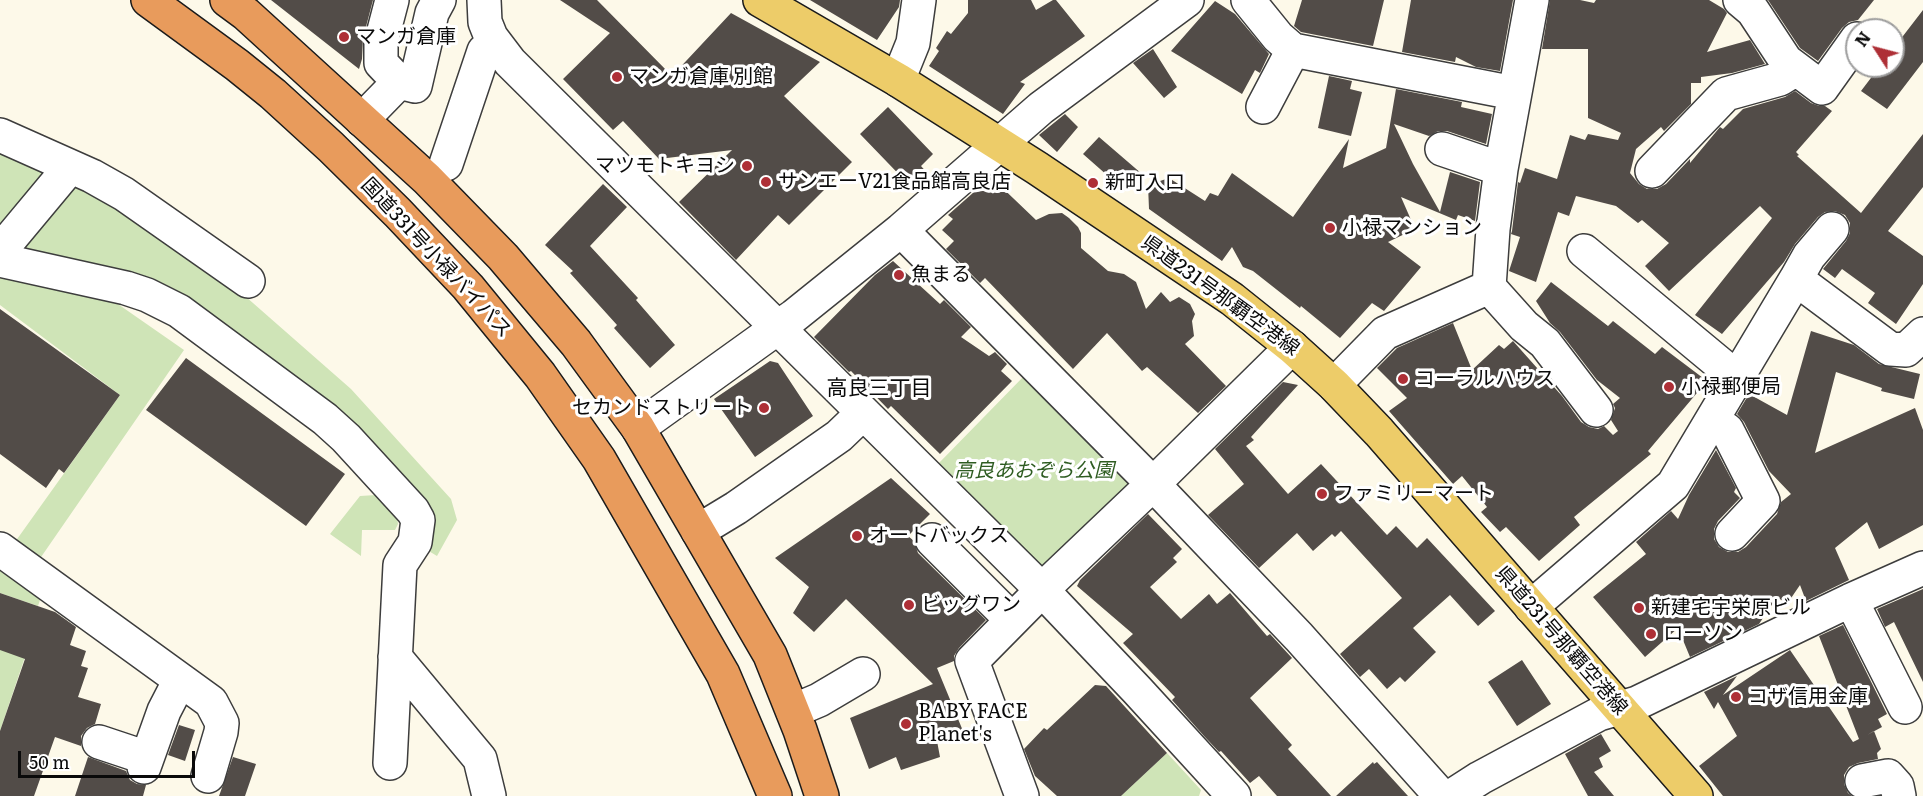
<!DOCTYPE html>
<meta charset="utf-8">
<style>
body{margin:0}
#map{position:relative;width:1923px;height:796px;overflow:hidden;background:#fdf9e9;font-family:Literata,serif}
canvas{display:block}
.north{position:absolute;left:1845px;top:18px;width:60px;height:60px;box-sizing:border-box;background:#fff;border:2px solid #9d9d9d;border-radius:50%;rotate:306deg;font-size:16px;font-weight:700;line-height:24px;text-align:center;color:#0a0a0a}
.north::after{content:'';display:block;margin:auto;width:21px;height:27px;background:#ae2f36;clip-path:polygon(50% 0,100% 100%,50% 72%,0 100%)}
.scale{position:absolute;left:18px;top:751px;width:177px;height:27px;box-sizing:border-box;border:3px solid #0a0a0a;border-top:0;padding-left:8px;font-size:18px;line-height:21px;white-space:nowrap;color:#0a0a0a;-webkit-text-stroke:4px #fff;paint-order:stroke}
</style>
<div id="map">
<canvas width="1923" height="796"></canvas>
<div class="north">N</div>
<div class="scale">50 m</div>
</div>
<script>
const ctx = document.querySelector('canvas').getContext('2d');
ctx.lineJoin = 'round';
function fill(path, color) { ctx.fillStyle = color; ctx.fill(path, 'evenodd'); }
const toPath = rows => new Path2D(rows.map(r => 'M' + r).join(''));
function strokePath(path, color, width, dash) { ctx.strokeStyle = color; ctx.lineWidth = width; ctx.lineCap = dash ? 'butt' : 'round'; ctx.setLineDash(dash || []); ctx.stroke(path); }
function label(font, color, halo, rows, align = 'center') {
  ctx.font = font + ' Literata,"Noto Sans JP",serif'; ctx.lineWidth = 6; ctx.setLineDash([]); ctx.textBaseline = 'middle'; ctx.strokeStyle = halo; ctx.fillStyle = color; for (const [text, x, y, turn = 0] of rows) {
    ctx.save(); ctx.translate(x, y); ctx.rotate((+turn || 0) * Math.PI / 180); ctx.textAlign = isNaN(turn) ? turn : align; if (halo) ctx.strokeText(text, 0, 0); ctx.fillText(text, 0, 0); ctx.restore();
  }
}
fill(toPath([
 [0,149,47,175,0,231],
 [70,183,98,195,245,296,351,389,451,499,457,520,437,556,422,547,431,531,435,515,363,436,334,408,24,250,19,240],
 [0,276,115,302,184,350,39,560,15,542,120,395,0,305],
 [1026,374,1131,478,1130,491,1042,567,938,464],
 [376,495,382,498,397,517,398,524,395,530,362,530,361,556,330,534,360,496],
 [0,567,41,597,38,606,0,593],
 [28,648,0,731,0,650],
 [1167,753,1201,790,1199,796,1121,796]
]), '#cfe4b7');
fill(toPath([
 [271,0,373,0,363,38,362,59,359,69],
 [560,0,597,0,672,76,731,13,820,62,784,96,852,162,789,225,778,215,736,260,679,202,732,150,659,159,623,121,613,130,563,79,610,33],
 [810,0,900,0,899,7,877,40],
 [968,0,1031,0,1036,10,1053,0,1056,0,1085,36,1020,82,1025,84,1003,114,929,66,939,51,936,48,947,31,951,34,968,13],
 [1302,0,1384,0,1373,46,1301,32,1294,26],
 [1411,0,1513,0,1500,71,1476,67,1456,57,1455,62,1402,52],
 [1550,0,1580,0,1594,3,1596,0,1709,0,1724,9,1727,13,1707,52,1750,40,1765,64,1732,73,1701,77,1701,83,1691,83,1691,104,1664,131,1661,127,1636,149,1630,173,1639,184,1647,189,1657,189,1666,184,1690,159,1690,163,1720,127,1723,129,1743,109,1785,97,1795,91,1811,103,1819,106,1825,106,1832,111,1796,152,1799,155,1797,156,1861,213,1923,134,1923,187,1888,231,1923,256,1923,284,1896,324,1868,303,1875,293,1842,269,1835,278,1823,269,1846,241,1850,233,1850,223,1845,215,1835,211,1825,212,1818,217,1795,244,1784,262,1722,334,1695,315,1772,218,1760,206,1669,291,1645,266,1669,243,1642,220,1638,223,1616,206,1576,196,1569,216,1558,212,1536,282,1509,271,1520,237,1511,234,1512,231,1518,182,1520,183,1525,168,1557,179,1570,135,1585,140,1588,134,1618,140,1621,133,1588,118,1588,49,1542,49],
 [1768,0,1874,0,1858,20,1849,22,1842,28,1818,61,1800,48],
 [1215,1,1235,14,1269,54,1260,73,1255,70,1242,94,1171,51],
 [1923,10,1923,62,1887,109,1861,91,1880,66,1893,66,1893,49],
 [1153,49,1177,87,1164,98,1133,63],
 [1329,76,1352,81,1350,89,1362,92,1351,136,1318,128],
 [1396,89,1462,102,1461,107,1492,114,1486,144,1447,131,1438,131,1429,136,1394,124,1413,164,1440,212,1450,172,1480,182,1475,221,1458,215,1456,220,1401,197,1415,229,1388,242,1421,267,1384,311,1372,303,1340,338,1301,306,1300,308,1253,271,1243,267,1232,247,1222,261,1149,209,1148,185,1169,178,1205,201,1210,193,1218,196,1232,173,1293,217,1349,139,1343,168,1386,148],
 [888,107,933,154,921,166,929,175,914,190,860,134],
 [1065,114,1078,127,1057,152,1039,135],
 [1099,137,1142,174,1125,191,1083,154],
 [991,177,1036,220,1049,214,1062,213,1069,218,1078,227,1081,233,1081,248,1108,271,1124,274,1136,282,1146,309,1161,292,1170,302,1179,297,1190,304,1195,314,1192,321,1194,336,1185,344,1226,386,1198,413,1147,367,1142,371,1107,333,1073,369,985,278,980,283,946,249,954,241,942,230,953,219,948,215],
 [603,184,627,207,590,246,638,298,636,300,675,345,650,368,614,328,617,325,570,273,573,271,545,245],
 [893,261,940,304,944,300,971,327,961,337,989,356,995,352,1007,364,1001,371,1012,381,940,454,891,406,888,409,851,371,849,372,814,337,875,275],
 [1551,282,1608,326,1613,321,1655,354,1662,347,1707,381,1648,451,1651,454,1574,517,1580,525,1539,561,1506,527,1500,532,1481,512,1487,507,1462,476,1453,484,1389,411,1407,398,1377,368,1397,348,1453,323,1472,370,1499,345,1504,349,1513,341,1562,396,1581,422,1589,427,1598,429,1604,426,1613,435,1618,431,1611,420,1615,408,1613,404,1620,398,1597,380,1560,332,1550,323,1536,301],
 [0,309,120,395,64,473,59,469,46,488,0,454],
 [1811,331,1854,345,1879,364,1920,374,1914,399,1881,391,1882,388,1836,372,1815,453,1915,408,1923,430,1923,525,1879,549,1867,522,1835,548,1849,580,1806,601,1800,585,1787,604,1777,597,1759,624,1690,657,1678,628,1645,657,1593,597,1646,554,1636,542,1671,511,1678,519,1689,495,1716,450,1736,488,1734,492,1740,498,1718,521,1714,529,1714,539,1719,547,1728,552,1738,552,1746,547,1777,514,1781,502,1791,494,1769,471,1744,422,1737,414,1749,394,1787,415],
 [186,358,345,474,306,526,146,410],
 [770,361,778,363,813,416,755,457,714,399],
 [1283,382,1298,385,1251,437,1254,440,1246,446,1288,494,1321,464,1387,535,1396,526,1417,548,1427,538,1495,611,1478,626,1450,595,1413,628,1436,652,1405,682,1400,677,1387,689,1369,669,1360,677,1340,654,1402,598,1341,531,1335,537,1332,534,1313,551,1297,533,1259,568,1208,515,1244,484,1215,449],
 [891,478,930,514,908,536,914,541,918,553,986,620,959,648,954,656,954,661,937,668,963,731,937,741,940,757,901,770,896,757,869,769,850,718,933,684,846,599,814,632,793,613,809,587,775,558],
 [1148,514,1182,549,1173,558,1177,562,1150,587,1181,619,1209,594,1217,604,1230,593,1267,636,1270,634,1292,658,1250,698,1292,745,1288,749,1331,796,1277,796,1259,776,1250,783,1221,751,1219,752,1204,736,1172,700,1175,697,1123,643,1133,634,1077,586,1080,580],
 [1923,589,1923,682,1894,622,1885,627,1877,609],
 [0,593,55,612,76,627,70,645,86,651,81,666,88,668,78,697,101,704,95,724,87,728,81,736,81,746,55,737,34,796,0,796,0,731,25,659,0,650],
 [1843,625,1887,714,1878,719,1882,727,1867,735,1874,731,1881,749,1877,753,1878,759,1858,763,1849,767,1844,775,1844,784,1848,793,1852,796,1723,796,1699,766,1737,736,1718,702,1714,709,1704,692,1737,676,1723,695,1790,650,1853,742,1859,739,1819,636],
 [1522,660,1551,704,1517,726,1488,682],
 [1095,685,1106,686,1167,753,1121,796,1057,796,1035,776,1024,749,1044,728,1047,730],
 [179,725,195,730,185,761,168,755],
 [1601,734,1611,751,1599,758,1603,767,1594,772,1614,796,1588,796,1565,754],
 [88,757,126,771,130,780,137,784,146,785,143,796,75,796],
 [233,757,256,764,245,796,219,796],
 [1373,762,1374,764,1377,762,1408,796,1336,796]
]), '#524c48');
const minor = toPath([
 [392,0,381,42,381,63,399,82,415,86,432,13,439,0],
 [484,0,485,22,491,37,510,62,1042,590,1137,690,1234,796],
 [1248,0,1278,37,1293,50,1514,93],
 [1532,0,1501,169,1493,229,1489,287,1524,326,1545,343,1596,410],
 [1740,0,1753,11,1786,61,1822,88,1857,39],
 [898,80,913,43,919,0],
 [1263,107,1293,50],
 [362,120,399,82],
 [0,135,92,176,124,194,248,281],
 [1442,149,1501,169],
 [446,164,484,51],
 [1652,171,1726,94,1780,79,1796,69],
 [901,230,1153,484,1299,637,1441,796],
 [0,251,70,167],
 [1584,251,1737,378],
 [0,260,126,288,147,295,179,311,325,419,346,438,413,511,418,520,415,542,400,565,390,763],
 [1796,279,1809,256,1832,229],
 [1334,385,1385,333,1489,287],
 [1712,420,1727,430,1763,501,1732,534],
 [638,428,794,316,901,230,1041,108,1187,0],
 [698,531,736,508,839,436,863,413],
 [932,540,1012,620],
 [0,549,211,702,222,723,221,732,208,776],
 [1851,600,1905,707],
 [1531,607,1673,485,1796,279,1890,349,1906,350,1923,334],
 [395,657,480,759,489,796],
 [793,711,819,700,863,674],
 [99,742,147,758],
 [144,767,164,711,180,680],
 [1862,781,1888,776,1897,786,1899,796],
 [1022,796,972,661,1051,581,1153,484,1292,347],
 [1452,796,1480,778,1599,714,1637,703,1851,600,1923,568]
]);
const major = toPath([
 [760,0,898,80,1037,168,1232,299,1292,347,1334,385,1379,432,1696,796]
]);
const highway = toPath([
 [148,0,237,65,273,94,331,147,398,213,468,287,540,375,599,459,723,674,775,796],
 [227,0,246,14,427,179,503,257,576,343,638,428,770,655,800,730,822,796]
]);
strokePath(minor, '#3d3d3d', 36);
strokePath(major, '#1b1b1b', 36);
strokePath(highway, '#1b1b1b', 36);
strokePath(minor, '#fff', 33);
strokePath(major, '#edcc69', 33);
strokePath(highway, '#e89b5c', 33);
for (const [x, y, r, color] of [
 [344,37,6,"#ae2f36"],
 [617,77,6,"#ae2f36"],
 [747,166,6,"#ae2f36"],
 [766,182,6,"#ae2f36"],
 [1093,183,6,"#ae2f36"],
 [1330,228,6,"#ae2f36"],
 [899,275,6,"#ae2f36"],
 [1403,379,6,"#ae2f36"],
 [1669,387,6,"#ae2f36"],
 [764,408,6,"#ae2f36"],
 [1322,494,6,"#ae2f36"],
 [857,536,6,"#ae2f36"],
 [909,605,6,"#ae2f36"],
 [1639,608,6,"#ae2f36"],
 [1651,634,6,"#ae2f36"],
 [1736,697,6,"#ae2f36"],
 [906,724,6,"#ae2f36"]
]) { const dot = new Path2D(); dot.arc(x, y, r, 0, 2 * Math.PI); ctx.fillStyle = color; ctx.fill(dot); strokePath(dot, '#fff', 2); }
label('20px', '#0a0a0a', '#fff', [
 ["マンガ倉庫",356,37],
 ["マンガ倉庫 別館",629,77],
 ["マツモトキヨシ",735,166,"right"],
 ["サンエーV21食品館高良店",778,182],
 ["新町入口",1105,183],
 ["小禄マンション",1342,228],
 ["魚まる",911,275],
 ["コーラルハウス",1415,379],
 ["小禄郵便局",1681,387],
 ["セカンドストリート",752,408,"right"],
 ["ファミリーマート",1334,494],
 ["オートバックス",869,536],
 ["ビッグワン",921,605],
 ["新建宅宇栄原ビル",1651,608],
 ["ローソン",1663,634],
 ["コザ信用金庫",1748,697],
 ["BABY FACE",918,712],
 ["Planet's",918,735]
], 'left');
label('20px', '#0a0a0a', '#fff', [
 ["国道331号小禄バイパス",436,258,47],
 ["県道231号那覇空港線",1220,296,36],
 ["県道231号那覇空港線",1561,641,49]
]);
label('italic 20px', '#2e5c21', '#fff', [
 ["高良あおぞら公園",1034,471]
]);
label('21px', '#0a0a0a', '#fff', [
 ["高良三丁目",879,389]
]);
</script>
